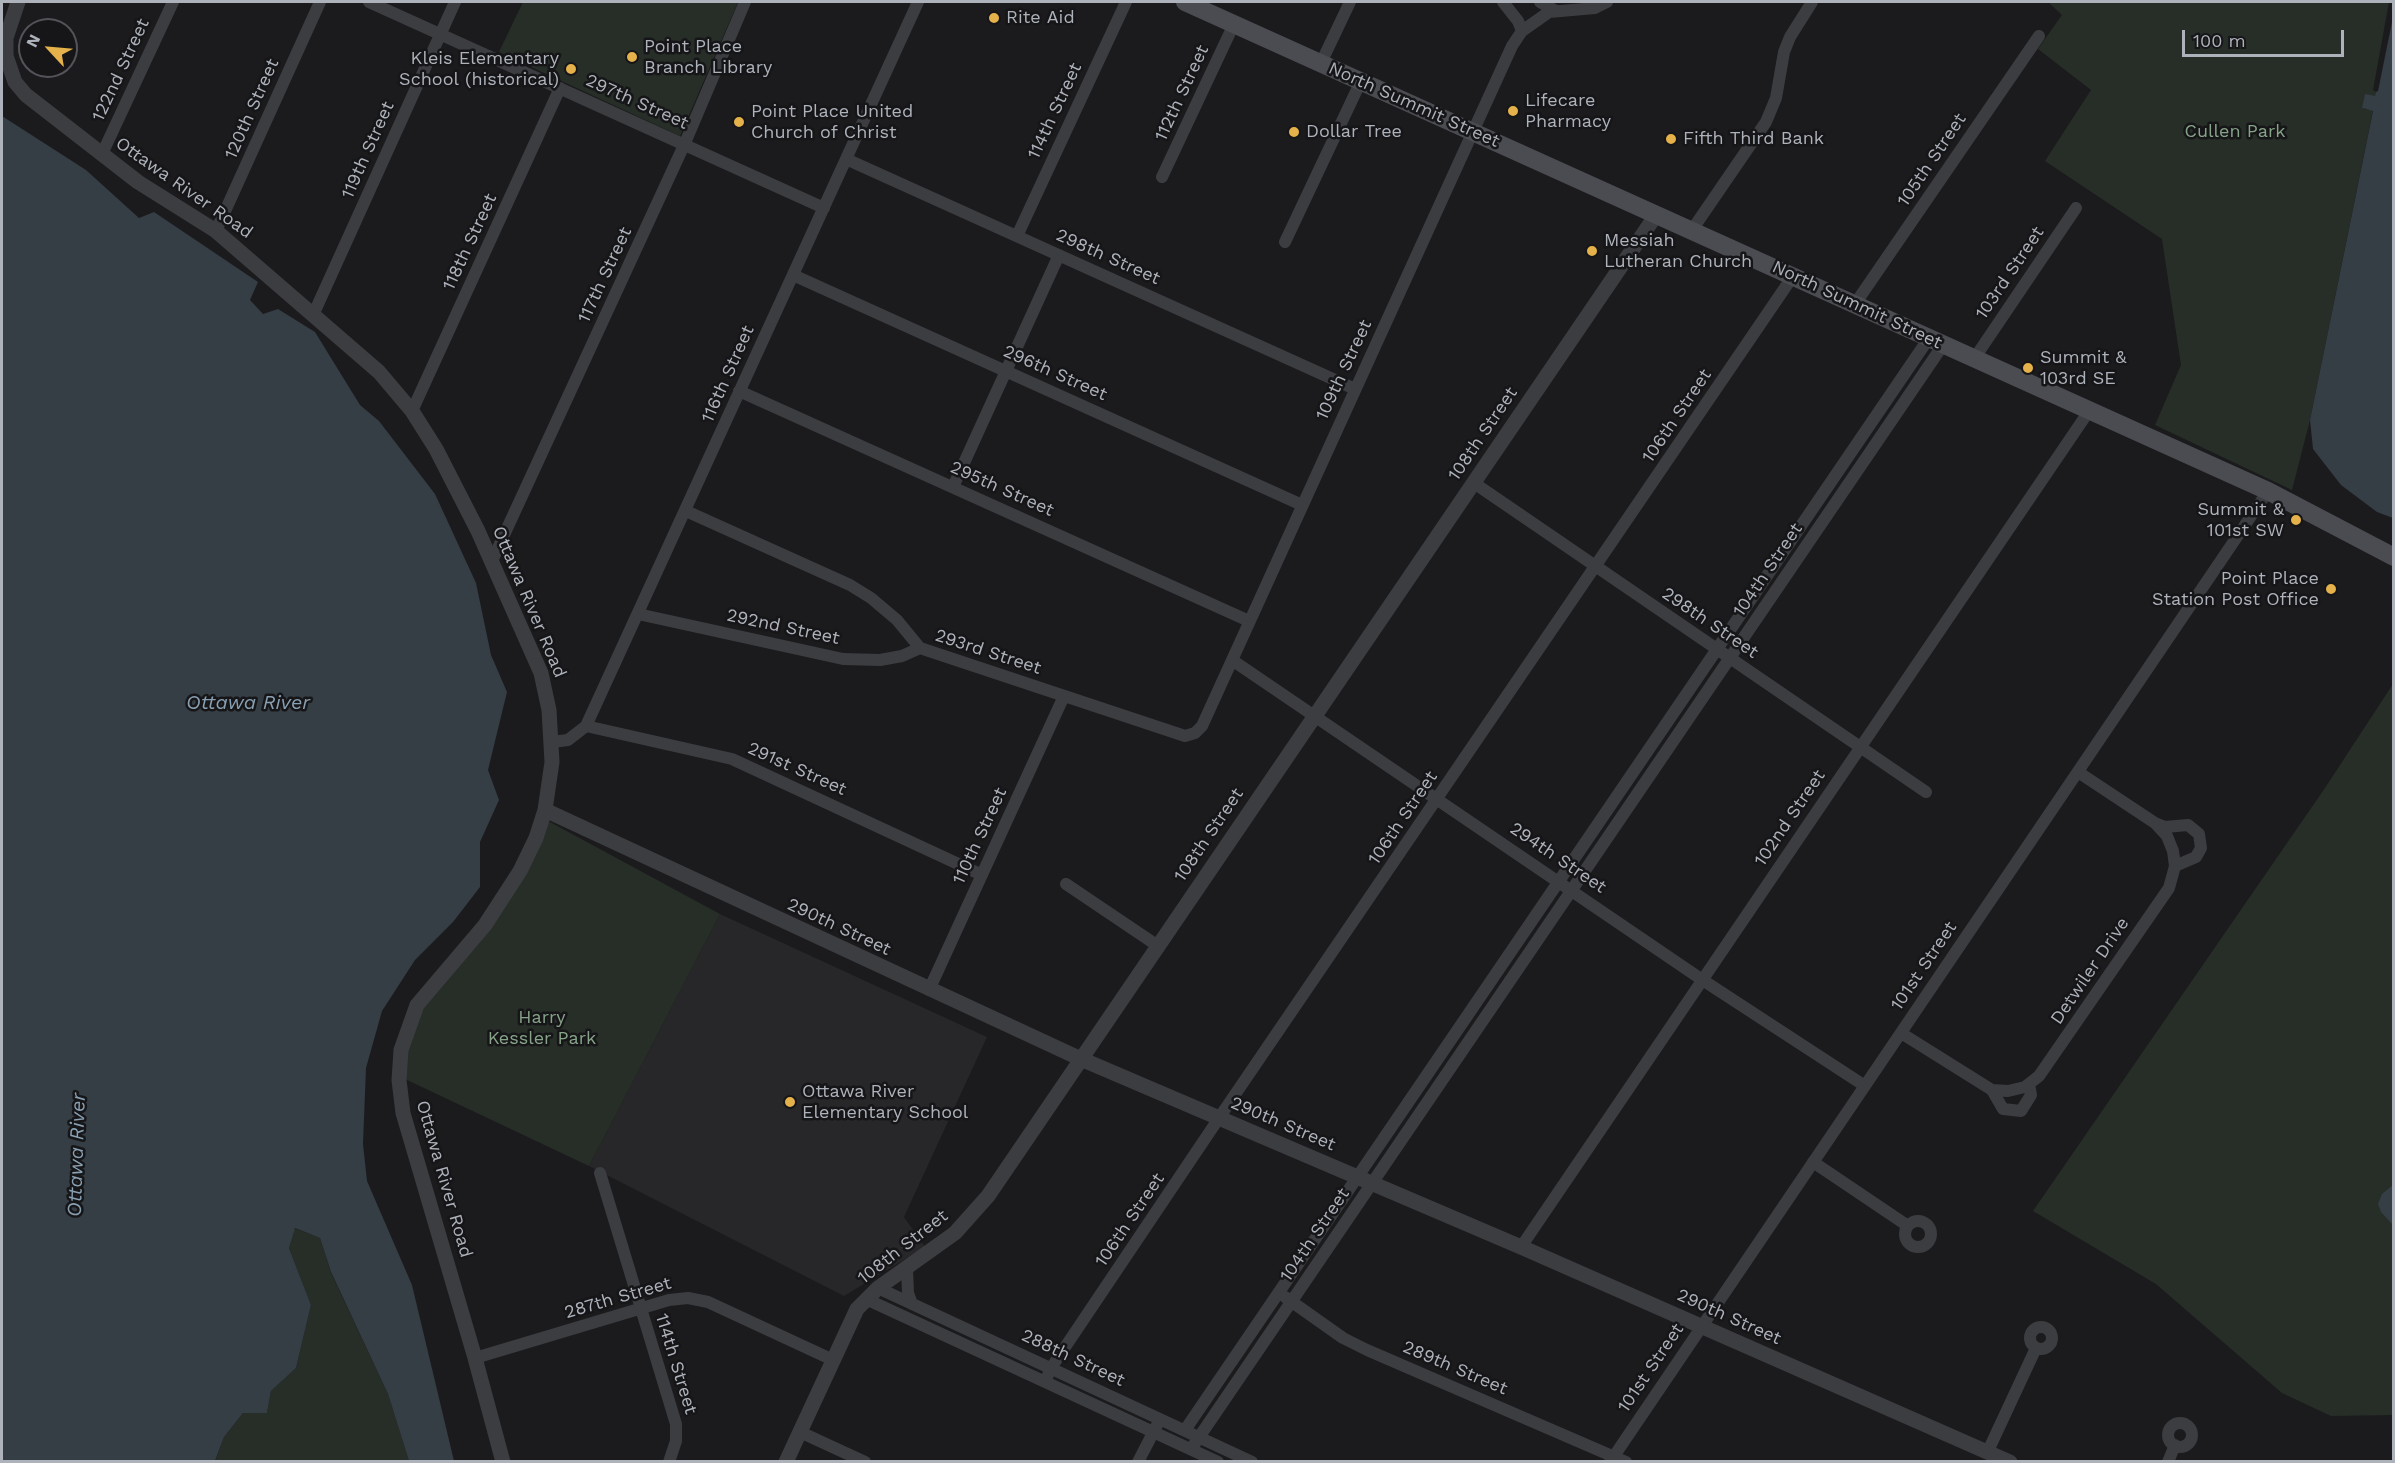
<!DOCTYPE html>
<style>
body{margin:0}
#map{position:relative;width:2395px;height:1463px;overflow:hidden;background:#1b1b1d;font-family:"Work Sans",sans-serif}
canvas{display:block}
.frame{position:absolute;inset:0;border:3px solid #aeb2bb;pointer-events:none}
.north{position:absolute;left:18px;top:18px;width:60px;height:60px;box-sizing:border-box;background:#161618;border:2px solid #535459;border-radius:50%;rotate:296deg;font-size:16px;font-weight:700;line-height:24px;text-align:center;color:#aeb2bb}
.north::after{content:'';display:block;margin:auto;width:21px;height:27px;background:#e4b14b;clip-path:polygon(50% 0,100% 100%,50% 72%,0 100%)}
.scale{position:absolute;left:2182px;top:30px;width:162px;height:27px;box-sizing:border-box;border:3px solid #aeb2bb;border-top:0;padding-left:8px;font-size:18px;line-height:21px;white-space:nowrap;color:#aeb2bb;-webkit-text-stroke:4px #161618;paint-order:stroke}
</style>
<div id="map">
<canvas width="2395" height="1463"></canvas>
<div class="frame"></div>
<div class="north">N</div>
<div class="scale">100 m</div>
</div>
<script>
const ctx = document.querySelector('canvas').getContext('2d');
ctx.lineJoin = 'round';
function fill(path, color) { ctx.fillStyle = color; ctx.fill(path, 'evenodd'); }
const toPath = rows => new Path2D(rows.map(r => 'M' + r).join(''));
function strokePath(path, color, width, dash) { ctx.strokeStyle = color; ctx.lineWidth = width; ctx.lineCap = dash ? 'butt' : 'round'; ctx.setLineDash(dash || []); ctx.stroke(path); }
function label(font, color, halo, rows, align = 'center') {
  ctx.font = font + ' "Work Sans",sans-serif'; ctx.lineWidth = 5; ctx.setLineDash([]); ctx.textBaseline = 'middle'; ctx.strokeStyle = halo; ctx.fillStyle = color; for (const [text, x, y, turn = 0] of rows) {
    ctx.save(); ctx.translate(x, y); ctx.rotate((+turn || 0) * Math.PI / 180); ctx.textAlign = isNaN(turn) ? turn : align; if (halo) ctx.strokeText(text, 0, 0); ctx.fillText(text, 0, 0); ctx.restore();
  }
}
fill(toPath([
 [720,914,987,1037,904,1217,925,1247,844,1296,589,1166]
]), '#27272a');
fill(toPath([
 [523,2,738,2,680,136,499,52],
 [2048,2,2392,2,2375,96,2363,109,2373,110,2310,420,2292,490,2155,425,2181,365,2162,239,2045,161,2091,90,2038,49,2062,15],
 [2393,684,2393,1415,2331,1416,2282,1393,2156,1284,2033,1211,2325,788],
 [548,821,720,914,589,1166,405,1079,406,1054,420,1013],
 [294,1228,320,1238,331,1273,388,1394,409,1461,215,1462,224,1437,243,1413,267,1413,271,1391,296,1368,311,1305,289,1248]
]), '#272e28');
fill(toPath([
 [2393,2,2393,518,2377,512,2341,485,2313,449,2310,420,2373,111,2362,108,2365,94,2375,96],
 [2,116,86,170,139,218,154,212,258,282,250,300,263,314,278,309,315,332,360,405,379,421,435,494,476,583,491,655,507,692,488,770,499,800,480,842,480,887,453,922,415,960,382,1011,366,1068,363,1144,367,1181,412,1285,454,1461,409,1461,388,1394,331,1272,320,1238,295,1228,289,1248,311,1305,296,1368,271,1391,267,1413,243,1413,224,1437,215,1461,2,1461],
 [2393,1185,2393,1225,2381,1212,2378,1204,2382,1194]
]), '#353d45');
fill(toPath([
 [2389,2,2393,2,2393,17,2378,91,2376,92,2373,90]
]), '#1b1b1d');
strokePath(toPath([
 [369,2,824,208],
 [1503,2,1518,21,1522,31],
 [1540,2,1556,11],
 [1321,63,1350,2],
 [102,154,173,2],
 [846,159,1355,389],
 [1162,177,1234,24],
 [1692,230,1766,122,1776,98,1784,52,1790,37,1812,2],
 [216,231,320,2],
 [1017,236,1126,2],
 [1285,242,1361,81],
 [793,275,1302,505],
 [1855,304,2039,36],
 [314,313,455,2],
 [1974,359,2076,208],
 [739,391,1249,621],
 [412,411,560,88],
 [1474,483,1926,792],
 [953,487,1059,255],
 [686,511,850,585,871,598,897,620,920,648,1185,736,1195,733,1202,726,1512,46,1522,31,1549,12,1595,8,1607,2],
 [492,561,685,143,745,2],
 [638,614,843,659,880,660,902,656,920,648],
 [1232,660,1701,979,1865,1086],
 [586,726,732,759,982,875],
 [552,742,568,740,586,726,918,2],
 [2155,823,2165,827,2188,825,2199,834,2201,848,2196,857,2175,866],
 [1066,884,1158,946],
 [929,990,1064,696],
 [1901,1033,1992,1090,2008,1091,2025,1087,2039,1076,2169,888,2175,866,2173,851,2167,836,2155,823,2078,772],
 [1992,1090,2003,1109,2021,1111,2031,1095,2029,1084],
 [1813,1162,1908,1226],
 [600,1173,676,1424,676,1441,669,1462],
 '1905 1234a13 13 0 1 1 26 0a13 13 0 1 1-26 0Z',
 [1521,1247,2089,411],
 [907,1268,908,1293,912,1304],
 [878,1288,1252,1462],
 [1285,1297,1343,1338,1367,1350,1626,1462],
 [866,1299,1218,1462],
 '2030 1338a11 11 0 1 1 22 0a11 11 0 1 1-22 0Z',
 [475,1358,669,1300,688,1298,708,1302,833,1360],
 [1045,1382,1051,1368,1219,1118,1793,276],
 '2168 1435a12 12 0 1 1 24 0a12 12 0 1 1-24 0Z',
 [1185,1430,1929,338],
 [800,1432,865,1462],
 [1191,1449,1943,345],
 [1988,1451,2036,1348],
 [1138,1462,1157,1425],
 [1610,1462,2268,491],
 [2168,1462,2175,1445]
]), '#3c3d41', 12);
strokePath(toPath([
 [18,2,6,38,6,56,15,82,26,95,138,182,216,231,379,372,412,411,436,449,478,531,541,673,549,710,552,762,545,810,536,838,520,871,485,925,417,1005,401,1050,399,1080,403,1113,475,1358,503,1462],
 [545,810,1081,1059,1521,1247,2010,1462],
 [786,1462,857,1309,878,1288,955,1233,988,1196,1656,215]
]), '#3c3d41', 15);
strokePath(toPath([
 [1185,2,2268,491,2394,557]
]), '#4a4c51', 18);
for (const [x, y, r, color] of [
 [994,18,6,"#e4b14b"],
 [632,57,6,"#e4b14b"],
 [571,69,6,"#e4b14b"],
 [1513,111,6,"#e4b14b"],
 [739,122,6,"#e4b14b"],
 [1294,132,6,"#e4b14b"],
 [1671,139,6,"#e4b14b"],
 [1592,251,6,"#e4b14b"],
 [2028,368,6,"#e4b14b"],
 [2296,520,6,"#e4b14b"],
 [2331,589,6,"#e4b14b"],
 [790,1102,6,"#e4b14b"]
]) { const dot = new Path2D(); dot.arc(x, y, r, 0, 2 * Math.PI); ctx.fillStyle = color; ctx.fill(dot); strokePath(dot, '#161618', 2); }
label('18px', '#aeb2bb', '#161618', [
 ["Rite Aid",1006,18],
 ["Point Place",644,47],
 ["Branch Library",644,68],
 ["Kleis Elementary",559,59,"right"],
 ["School (historical)",559,80,"right"],
 ["Lifecare",1525,101],
 ["Pharmacy",1525,122],
 ["Point Place United",751,112],
 ["Church of Christ",751,133],
 ["Dollar Tree",1306,132],
 ["Fifth Third Bank",1683,139],
 ["Messiah",1604,241],
 ["Lutheran Church",1604,262],
 ["Summit &",2040,358],
 ["103rd SE",2040,379],
 ["Summit &",2284,510,"right"],
 ["101st SW",2284,531,"right"],
 ["Point Place",2319,579,"right"],
 ["Station Post Office",2319,600,"right"],
 ["Ottawa River",802,1092],
 ["Elementary School",802,1113]
], 'left');
label('18px', '#aeb2bb', '#161618', [
 ["122nd Street",121,70,-65],
 ["112th Street",1182,93,-65],
 ["297th Street",637,102,24],
 ["North Summit Street",1414,105,24],
 ["120th Street",252,109,-66],
 ["114th Street",1055,111,-65],
 ["119th Street",368,150,-66],
 ["105th Street",1932,160,-56],
 ["Ottawa River Road",184,188,35],
 ["118th Street",470,242,-65],
 ["298th Street",1108,257,24],
 ["103rd Street",2010,273,-56],
 ["117th Street",605,275,-65],
 ["North Summit Street",1857,305,25],
 ["109th Street",1344,370,-65],
 ["296th Street",1055,373,24],
 ["116th Street",728,374,-66],
 ["106th Street",1677,416,-56],
 ["108th Street",1483,434,-56],
 ["295th Street",1002,489,24],
 ["104th Street",1768,570,-56],
 ["Ottawa River Road",529,602,67],
 ["298th Street",1710,623,34],
 ["292nd Street",783,627,12],
 ["293rd Street",988,652,18],
 ["291st Street",797,769,24],
 ["106th Street",1403,818,-56],
 ["102nd Street",1790,818,-56],
 ["108th Street",1209,835,-56],
 ["110th Street",980,836,-65],
 ["294th Street",1558,858,34],
 ["290th Street",839,927,25],
 ["101st Street",1924,966,-56],
 ["Detwiler Drive",2090,971,-56],
 ["290th Street",1283,1124,23],
 ["Ottawa River Road",444,1179,74],
 ["106th Street",1130,1220,-56],
 ["104th Street",1315,1235,-56],
 ["108th Street",903,1247,-38],
 ["287th Street",618,1298,-16],
 ["290th Street",1729,1317,24],
 ["288th Street",1073,1358,25],
 ["114th Street",676,1364,73],
 ["289th Street",1455,1368,23],
 ["101st Street",1651,1368,-56]
]);
label('18px', '#87a489', '#161618', [
 ["Cullen Park",2235,132],
 ["Harry",542,1018],
 ["Kessler Park",542,1039]
]);
label('italic 20px', '#899fb2', '#161618', [
 ["Ottawa River",248,703],
 ["Ottawa River",77,1155,-88]
]);
</script>
